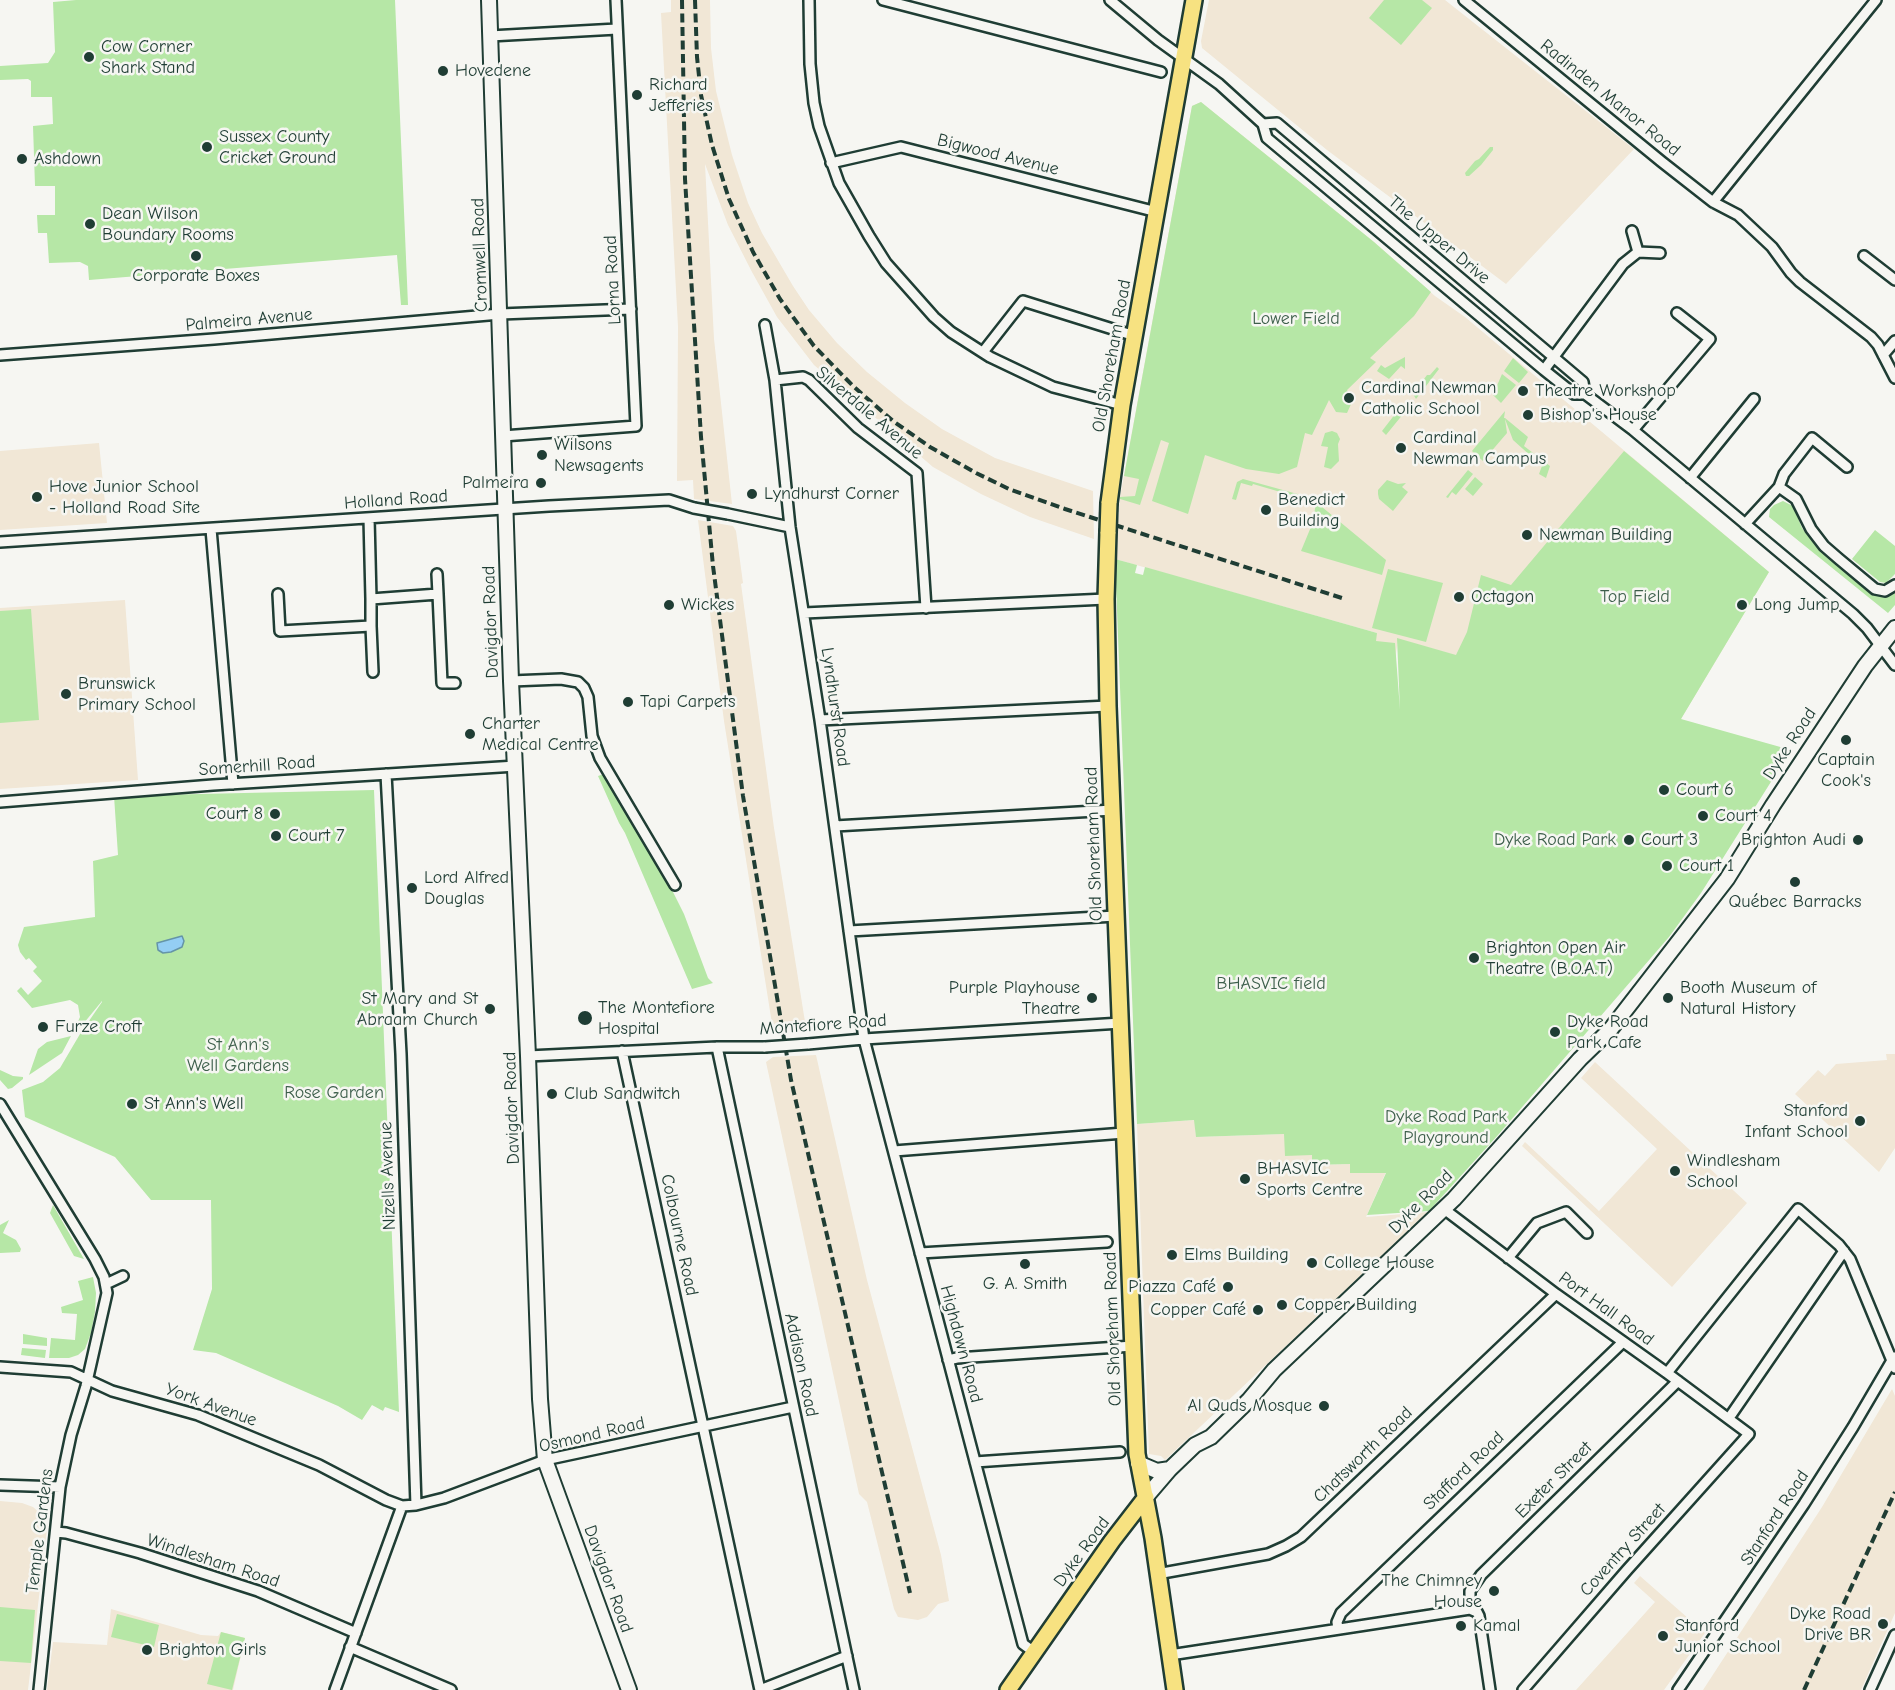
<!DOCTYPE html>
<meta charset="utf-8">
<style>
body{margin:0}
canvas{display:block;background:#f6f6f2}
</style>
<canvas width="1895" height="1690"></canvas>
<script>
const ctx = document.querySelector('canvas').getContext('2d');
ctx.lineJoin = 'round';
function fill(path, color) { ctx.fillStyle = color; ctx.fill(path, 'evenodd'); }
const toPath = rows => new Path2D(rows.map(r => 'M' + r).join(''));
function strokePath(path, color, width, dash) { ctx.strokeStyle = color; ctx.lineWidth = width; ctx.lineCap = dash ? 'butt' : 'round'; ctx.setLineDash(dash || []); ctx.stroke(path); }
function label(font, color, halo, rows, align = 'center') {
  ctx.font = font + ' "Comic Neue",sans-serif'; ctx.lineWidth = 5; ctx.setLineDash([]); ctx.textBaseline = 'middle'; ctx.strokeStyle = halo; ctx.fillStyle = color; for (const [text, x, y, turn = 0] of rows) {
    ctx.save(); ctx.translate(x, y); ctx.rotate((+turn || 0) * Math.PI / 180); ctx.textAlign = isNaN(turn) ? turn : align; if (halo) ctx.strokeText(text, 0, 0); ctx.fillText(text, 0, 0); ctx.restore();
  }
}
fill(toPath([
 [671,0,710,0,711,48,716,91,732,155,748,203,762,233,793,286,809,310,837,343,867,372,905,403,942,429,995,458,1093,491,1094,539,1030,517,981,494,933,467,814,365,777,317,752,272,728,225,705,164,714,339,732,504,694,499,693,480,677,481,678,327,661,13,671,12],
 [1209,0,1445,0,1634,149,1506,284,1327,150,1202,48,1201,41],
 [1201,102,1374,242,1435,296,1465,317,1769,572,1681,719,1398,639,1387,719,1329,713,1377,633,1115,559,1120,497,1192,106],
 [99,443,107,523,0,530,0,451],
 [698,520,733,526,736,531,743,583,741,584,774,828,806,1028,773,1030,724,721],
 [125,600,138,780,0,789,0,608],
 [1886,1054,1895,1054,1895,1148,1879,1172,1795,1094,1818,1070,1825,1076,1836,1064,1887,1060],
 [816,1055,867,1280,941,1555,949,1601,938,1604,927,1617,918,1620,898,1617,894,1609,867,1502,859,1494,766,1062,773,1057],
 [1595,1062,1747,1203,1672,1287,1522,1146,1525,1142,1599,1211,1657,1149,1581,1078],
 [1195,1120,1196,1137,1284,1134,1312,1155,1312,1165,1350,1164,1350,1173,1386,1172,1366,1217,1428,1212,1165,1460,1161,1456,1149,1454,1137,1124],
 [1892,1389,1895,1396,1895,1613,1861,1690,1703,1690,1822,1507],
 [0,1501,22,1503,33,1507,42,1515,47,1529,28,1690,0,1690],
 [1640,1576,1705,1633,1664,1690,1576,1690,1655,1602,1634,1583],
 [111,1609,201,1635,218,1636,221,1632,245,1638,233,1690,47,1690,53,1642,107,1645]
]), '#f1e7d6');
fill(toPath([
 [76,0,395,0,408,305,401,305,397,255,89,280,88,266,80,262,49,263,47,233,38,233,37,215,55,215,55,186,35,186,33,126,53,124,52,97,31,97,31,81,28,79,0,80,0,66,48,63,55,52,53,2],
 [1384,0,1422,0,1432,8,1401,45,1369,18],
 [1201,102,1374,242,1431,292,1414,316,1370,358,1376,362,1347,390,1352,402,1347,413,1336,412,1329,400,1312,435,1305,433,1297,467,1279,474,1246,469,1205,455,1188,514,1152,501,1169,443,1161,440,1140,505,1120,499,1120,497,1135,496,1139,479,1124,476,1192,106],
 [1490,147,1493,147,1493,150,1481,165,1469,176,1466,176,1465,173,1475,161,1479,159],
 [1405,357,1405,369,1401,366,1389,379,1377,371,1381,365,1385,368],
 [1513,358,1528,372,1519,383,1504,371],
 [1437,367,1439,369,1416,399,1413,394,1427,375,1430,375],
 [1502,374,1516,385,1501,403,1493,395],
 [1404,407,1408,408,1386,435,1382,431,1399,409],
 [1505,411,1504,418,1505,418,1528,437,1524,446,1550,466,1546,478,1539,474,1542,466,1513,440,1505,419,1507,433,1483,461,1472,451],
 [1332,431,1337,433,1340,439,1338,444,1339,461,1331,469,1324,467,1328,447,1321,446,1325,433],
 [1624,451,1769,572,1681,719,1791,750,1701,893,1669,937,1498,1135,1429,1211,1367,1215,1386,1173,1350,1173,1350,1164,1312,1165,1312,1155,1285,1156,1284,1134,1196,1137,1194,1120,1137,1124,1115,559,1137,565,1135,573,1143,575,1145,567,1377,633,1376,641,1395,643,1400,710,1397,638,1456,655,1467,632,1481,575,1511,585],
 [1468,470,1473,474,1456,495,1452,492,1448,498,1446,497],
 [1475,477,1483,484,1473,496,1465,489],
 [1243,479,1301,495,1301,498,1253,484,1252,486,1241,483,1236,500,1232,499,1237,482],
 [1387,480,1398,484,1406,483,1402,487,1408,492,1393,511,1379,499,1378,494,1378,490],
 [1783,501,1793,506,1802,528,1818,549,1874,594,1883,595,1895,592,1895,605,1888,613,1769,517,1770,509,1774,505],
 [1316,502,1386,560,1382,575,1301,551,1313,522],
 [1875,530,1895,546,1895,574,1886,583,1880,582,1852,559],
 [1388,569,1443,583,1426,642,1372,628],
 [31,609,39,720,0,723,0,611],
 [604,774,658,862,684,914,708,978,713,983,692,989,625,833,619,823,598,776],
 [374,790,399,1412,385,1407,383,1411,372,1405,362,1420,338,1406,216,1353,193,1350,212,1289,211,1200,151,1200,115,1157,25,1117,22,1090,43,1082,60,1068,80,1034,102,1002,102,1001,79,1029,76,1026,80,1017,78,1005,70,1000,32,1008,17,991,21,987,28,995,42,981,33,971,37,967,29,958,26,960,20,952,18,945,24,927,95,917,93,861,118,855,114,796],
 [71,1036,62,1053,29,1075,38,1049,47,1042],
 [0,1070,13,1076,23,1077,23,1079,12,1088,8,1089,0,1080],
 [53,1205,84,1259,74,1256,50,1213],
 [9,1220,3,1233,16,1240,21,1249,20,1252,0,1253,0,1225],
 [93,1277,96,1293,95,1312,91,1333,85,1349,78,1355,69,1358,49,1358,51,1338,75,1340,77,1314,62,1313,61,1307,83,1300,78,1281],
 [23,1334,47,1338,47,1346,23,1344],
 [22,1348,46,1350,45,1358,21,1355],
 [0,1607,35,1610,31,1663,0,1661],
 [117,1614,159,1625,154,1647,111,1637],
 [221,1632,245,1638,232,1690,207,1684]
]), '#b6e7a6');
const water = toPath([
 [182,936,184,941,182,947,171,952,163,953,158,950,157,943,182,936]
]);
fill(water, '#94cef4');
strokePath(water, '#6594a7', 1.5);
const street = toPath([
 [809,0,810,64,814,103,819,126,839,183,869,236,886,263,934,317,951,332,990,357,1053,387,1122,405],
 [883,0,1161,72],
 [1110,0,1158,40,1219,84,1263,124,1267,138,1544,370,1574,394,1585,394,1633,430,1853,614,1867,628,1895,665],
 [1464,0,1662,162,1713,202,1738,215,1772,247,1791,273,1800,282,1871,337,1878,345,1895,378],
 [490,36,617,29],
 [1263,124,1277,123,1583,382,1585,394],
 [831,163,901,147,1157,212],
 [1713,202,1876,0],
 [1632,231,1638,252],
 [1864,256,1895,280],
 [765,325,775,380,790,527,820,720,864,1039,1023,1644,1034,1652],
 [983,352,1023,301,1135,336],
 [0,355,214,339,500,314,631,309],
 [1883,355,1895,341],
 [1544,370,1623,264,1638,252,1660,253],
 [775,380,803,377,809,380,858,428,917,473,926,608],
 [1633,430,1710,339,1677,313],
 [503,436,636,426,616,0],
 [1690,478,1754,399],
 [1779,487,1796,499,1811,529,1824,546,1839,559,1875,589,1885,591,1895,585],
 [728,514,790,527],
 [369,518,371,599],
 [1745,524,1779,487,1784,474,1812,438,1847,467],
 [211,529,233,784],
 [0,542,549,506,669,500,694,508],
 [437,574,438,594],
 [278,594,280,631,371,626,371,599,438,594,442,683,455,683],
 [804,613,1106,599],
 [371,626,373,672],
 [511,681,561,679,578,682,584,688,588,697,592,736,600,758,675,885],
 [820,720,1108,706],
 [386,774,401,1054,416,1505],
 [0,802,213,785,516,766],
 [835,826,1113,810],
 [849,931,1116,916],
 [808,1044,864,1039,1121,1023],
 [717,1047,854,1690],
 [622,1051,760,1690],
 [528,1056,717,1047,765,1047],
 [0,1104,95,1259,104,1277,107,1293,86,1386,71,1435,60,1487,39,1690],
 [894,1151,1124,1133],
 [1444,1209,1556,1294,1667,1373,1749,1434,1627,1570,1523,1690],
 [920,1253,1107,1242],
 [1508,1258,1537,1223,1566,1212,1587,1233],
 [106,1284,123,1276],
 [948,1360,957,1358,1133,1346],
 [0,1367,71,1372,112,1391,198,1415,319,1465,386,1500,402,1506,416,1505,444,1498,545,1460,793,1407],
 [1667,1373,1798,1209,1839,1245,1850,1259,1895,1368],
 [1729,1418,1844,1251],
 [975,1462,1120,1452],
 [0,1485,60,1487],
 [56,1532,66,1533,140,1553,258,1591,356,1633],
 [1157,1574,1268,1554,1286,1546,1301,1537,1556,1294],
 [1470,1609,1470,1591,1481,1575,1678,1381],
 [1470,1609,1477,1612,1479,1616,1490,1690],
 [1338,1629,1337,1622,1341,1613,1623,1342],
 [350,1647,451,1690],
 [1170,1655,1470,1609],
 [335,1690,402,1506],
 [760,1690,847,1656],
 [1678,1690,1804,1504,1853,1427,1894,1357],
 [1870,1690,1895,1635]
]);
const secondary = toPath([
 [489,0,511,681,528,1056,540,1399,545,1460,629,1690],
 [1138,1463,1157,1471,1170,1469],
 [1146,1497,1170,1469,1195,1445,1211,1437,1249,1400,1274,1370,1454,1199,1580,1059,1610,1030,1727,879,1773,805,1865,666,1895,628]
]);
const primary = toPath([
 [1109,503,1122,405,1194,0],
 [1108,532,1106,599,1108,706,1137,1454,1153,1538,1175,1690],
 [1008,1690,1112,1541,1146,1497]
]);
strokePath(street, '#1f3d34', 14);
strokePath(secondary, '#1f3d34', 18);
strokePath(primary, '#1f3d34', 20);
strokePath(street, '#f6f6f2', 9);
strokePath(secondary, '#f6f6f2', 14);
strokePath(primary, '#f7e281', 15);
strokePath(toPath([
 [682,0,685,179,701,437,713,566,743,796,791,1080,910,1593],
 [695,0,697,57,701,95,712,145,729,199,753,252,780,299,814,346,853,386,893,421,930,447,976,473,1009,489,1065,509,1345,599],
 [1804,1690,1895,1492]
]), '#1f3d34', 4, [9, 4.5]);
const streetBridge = toPath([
 [694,508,728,514],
 [765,1047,808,1044]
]);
const primaryBridge = toPath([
 [1108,532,1109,503]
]);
strokePath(streetBridge, '#1f3d34', 14, []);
strokePath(primaryBridge, '#1f3d34', 20, []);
strokePath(streetBridge, '#f6f6f2', 9);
strokePath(primaryBridge, '#f7e281', 15);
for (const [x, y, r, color] of [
 [89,57,6,"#1f3d34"],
 [443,71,6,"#1f3d34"],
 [637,95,6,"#1f3d34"],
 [207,147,6,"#1f3d34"],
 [22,159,6,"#1f3d34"],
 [90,224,6,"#1f3d34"],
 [196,256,6,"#1f3d34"],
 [1523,391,6,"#1f3d34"],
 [1349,398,6,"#1f3d34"],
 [1528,415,6,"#1f3d34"],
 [1401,448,6,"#1f3d34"],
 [542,455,6,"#1f3d34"],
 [541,483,6,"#1f3d34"],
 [752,494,6,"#1f3d34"],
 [37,497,6,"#1f3d34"],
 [1266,510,6,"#1f3d34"],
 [1527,535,6,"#1f3d34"],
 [1459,597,6,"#1f3d34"],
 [669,605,6,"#1f3d34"],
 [1742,605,6,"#1f3d34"],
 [66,694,6,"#1f3d34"],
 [628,702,6,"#1f3d34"],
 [470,734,6,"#1f3d34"],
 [1846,740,6,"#1f3d34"],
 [1664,790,6,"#1f3d34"],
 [275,814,6,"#1f3d34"],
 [1703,816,6,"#1f3d34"],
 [276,836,6,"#1f3d34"],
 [1629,840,6,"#1f3d34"],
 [1858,840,6,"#1f3d34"],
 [1667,866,6,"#1f3d34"],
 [1795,882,6,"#1f3d34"],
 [412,888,6,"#1f3d34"],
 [1474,958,6,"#1f3d34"],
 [1092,998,6,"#1f3d34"],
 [1668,998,6,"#1f3d34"],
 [490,1009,6,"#1f3d34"],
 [585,1018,8,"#1f3d34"],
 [43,1027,6,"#1f3d34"],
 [1555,1032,6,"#1f3d34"],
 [552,1094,6,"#1f3d34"],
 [132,1104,6,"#1f3d34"],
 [1860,1121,6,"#1f3d34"],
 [1675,1171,6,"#1f3d34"],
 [1245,1179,6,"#1f3d34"],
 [1172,1255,6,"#1f3d34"],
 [1312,1263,6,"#1f3d34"],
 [1025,1264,6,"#1f3d34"],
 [1228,1287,6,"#1f3d34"],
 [1282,1305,6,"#1f3d34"],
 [1258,1310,6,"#1f3d34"],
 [1324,1406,6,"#1f3d34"],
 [1494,1591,6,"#1f3d34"],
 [1883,1624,6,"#1f3d34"],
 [1461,1626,6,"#1f3d34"],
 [1663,1636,6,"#1f3d34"],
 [147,1650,6,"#1f3d34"]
]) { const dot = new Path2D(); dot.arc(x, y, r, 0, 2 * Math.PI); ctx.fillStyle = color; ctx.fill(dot); strokePath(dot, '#f6f6f2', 2); }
label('18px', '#1f3d34', '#f6f6f2', [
 ["Cow Corner",101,47],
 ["Shark Stand",101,68],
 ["Hovedene",455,71],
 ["Richard",649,85],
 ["Jefferies",649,106],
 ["Sussex County",219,137],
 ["Cricket Ground",219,158],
 ["Ashdown",34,159],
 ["Dean Wilson",102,214],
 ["Boundary Rooms",102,235],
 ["Corporate Boxes",196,276,"center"],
 ["Cardinal Newman",1361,388],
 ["Catholic School",1361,409],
 ["Theatre Workshop",1535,391],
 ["Bishop's House",1540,415],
 ["Cardinal",1413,438],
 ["Newman Campus",1413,459],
 ["Wilsons",554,445],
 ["Newsagents",554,466],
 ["Palmeira",529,483,"right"],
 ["Hove Junior School",49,487],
 ["- Holland Road Site",49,508],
 ["Lyndhurst Corner",764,494],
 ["Benedict",1278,500],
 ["Building",1278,521],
 ["Newman Building",1539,535],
 ["Octagon",1471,597],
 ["Wickes",681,605],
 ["Long Jump",1754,605],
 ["Brunswick",78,684],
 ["Primary School",78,705],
 ["Tapi Carpets",640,702],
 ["Charter",482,724],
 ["Medical Centre",482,745],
 ["Captain",1846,760,"center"],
 ["Cook's",1846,781,"center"],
 ["Court 6",1676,790],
 ["Court 8",263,814,"right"],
 ["Court 4",1715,816],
 ["Court 7",288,836],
 ["Court 3",1641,840],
 ["Brighton Audi",1846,840,"right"],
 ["Court 1",1679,866],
 ["Lord Alfred",424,878],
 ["Douglas",424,899],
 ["Québec Barracks",1795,902,"center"],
 ["Brighton Open Air",1486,948],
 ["Theatre (B.O.A.T)",1486,969],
 ["Purple Playhouse",1080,988,"right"],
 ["Theatre",1080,1009,"right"],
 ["Booth Museum of",1680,988],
 ["Natural History",1680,1009],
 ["St Mary and St",478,999,"right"],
 ["Abraam Church",478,1020,"right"],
 ["The Montefiore",598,1008],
 ["Hospital",598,1029],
 ["Dyke Road",1567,1022],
 ["Park Cafe",1567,1043],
 ["Furze Croft",55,1027],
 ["Club Sandwitch",564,1094],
 ["St Ann's Well",144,1104],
 ["Stanford",1848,1111,"right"],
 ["Infant School",1848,1132,"right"],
 ["Windlesham",1687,1161],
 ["School",1687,1182],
 ["BHASVIC",1257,1169],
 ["Sports Centre",1257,1190],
 ["Elms Building",1184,1255],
 ["College House",1324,1263],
 ["G. A. Smith",1025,1284,"center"],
 ["Piazza Café",1216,1287,"right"],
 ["Copper Building",1294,1305],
 ["Copper Café",1246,1310,"right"],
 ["Al Quds Mosque",1312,1406,"right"],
 ["The Chimney",1482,1581,"right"],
 ["House",1482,1602,"right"],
 ["Dyke Road",1871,1614,"right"],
 ["Drive BR",1871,1635,"right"],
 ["Kamal",1473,1626],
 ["Stanford",1675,1626],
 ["Junior School",1675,1647],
 ["Brighton Girls",159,1650]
], 'left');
label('18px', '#1f3d34', '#f6f6f2', [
 ["Radinden Manor Road",1610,98,39],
 ["Bigwood Avenue",998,155,14],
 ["The Upper Drive",1439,240,40],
 ["Cromwell Road",480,255,-92],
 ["Lorna Road",613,280,-93],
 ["Palmeira Avenue",249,320,-5],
 ["Old Shoreham Road",1112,356,-80],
 ["Silverdale Avenue",869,413,40],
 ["Holland Road",396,500,-4],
 ["Davigdor Road",491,622,-92],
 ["Lyndhurst Road",835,707,82],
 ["Dyke Road",1790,744,-57],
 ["Somerhill Road",257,766,-4],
 ["Old Shoreham Road",1094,844,-92],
 ["Montefiore Road",823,1025,-4],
 ["Davigdor Road",512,1108,-92],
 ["Nizells Avenue",388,1176,-92],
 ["Dyke Road",1421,1202,-45],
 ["Colbourne Road",679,1235,78],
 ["Port Hall Road",1606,1309,36],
 ["Old Shoreham Road",1113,1329,-92],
 ["Highdown Road",961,1344,75],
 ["Addison Road",801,1365,78],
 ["York Avenue",211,1405,20],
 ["Osmond Road",592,1435,-13],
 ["Chatsworth Road",1363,1455,-44],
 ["Stafford Road",1464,1471,-44],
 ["Exeter Street",1554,1480,-45],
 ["Stanford Road",1775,1518,-57],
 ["Temple Gardens",40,1531,-83],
 ["Coventry Street",1623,1550,-48],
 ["Dyke Road",1082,1552,-54],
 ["Windlesham Road",213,1561,18],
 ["Davigdor Road",608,1579,70]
]);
label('18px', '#3d5f4b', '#f6f6f2', [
 ["Lower Field",1296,319],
 ["Top Field",1635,597],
 ["Dyke Road Park",1555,840],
 ["BHASVIC field",1271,984],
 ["St Ann's",238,1045],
 ["Well Gardens",238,1066],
 ["Rose Garden",334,1093],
 ["Dyke Road Park",1446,1117],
 ["Playground",1446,1138]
]);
</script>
